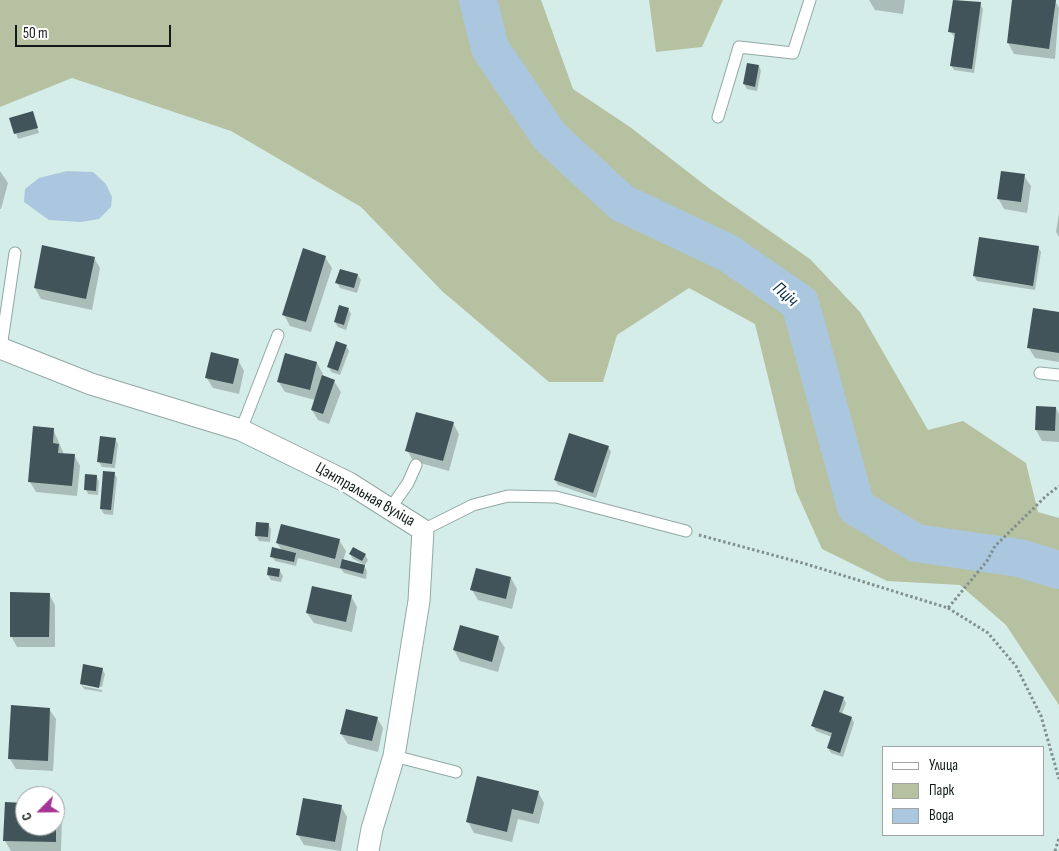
<!DOCTYPE html>
<meta charset="utf-8">
<style>
body{margin:0}
#map{position:relative;width:1059px;height:851px;overflow:hidden;background:#d5ede8;font-family:"Sofia Sans Condensed",sans-serif}
canvas{display:block}
.legend{position:absolute;left:882px;top:746px;width:162px;height:90px;box-sizing:border-box;background:#fff;border:1px solid #a0a4a3;margin:0;padding:6px 9px;list-style:none;font-size:15px;color:#121b19}
.legend li{display:flex;align-items:center;gap:10px;height:25px}
.legend b{width:25px;border:1px solid #a0a4a3}
.north{position:absolute;left:15px;top:786px;width:50px;height:50px;box-sizing:border-box;background:#fff;border:1px solid #a0a4a3;border-radius:50%;rotate:247deg;font-size:14px;font-weight:700;line-height:20px;text-align:center;color:#121b19}
.north::after{content:'';display:block;margin:auto;width:18px;height:22px;background:#a53695;clip-path:polygon(50% 0,100% 100%,50% 72%,0 100%)}
.scale{position:absolute;left:15px;top:25px;width:156px;height:22px;box-sizing:border-box;border:2px solid #121b19;border-top:0;padding-left:6px;font-size:15px;line-height:18px;white-space:nowrap;color:#121b19;-webkit-text-stroke:4px #fff;paint-order:stroke}
</style>
<div id="map">
<canvas width="1059" height="851"></canvas>
<ul class="legend">
<li><b style="height:6px;background:#fff"></b>Улица</li>
<li><b style="height:14px;background:#b6c1a2"></b>Парк</li>
<li><b style="height:14px;background:#aac7df"></b>Вода</li>
</ul>
<div class="north">С</div>
<div class="scale">50 m</div>
</div>
<script>
const ctx = document.querySelector('canvas').getContext('2d');
ctx.lineJoin = 'round';
function fill(path, color) { ctx.fillStyle = color; ctx.fill(path, 'evenodd'); }
const toPath = rows => new Path2D(rows.map(r => 'M' + r).join(''));
function strokePath(path, color, width, dash) { ctx.strokeStyle = color; ctx.lineWidth = width; ctx.lineCap = dash ? 'butt' : 'round'; ctx.setLineDash(dash || []); ctx.stroke(path); }
function label(font, color, halo, rows, align = 'center') {
  ctx.font = font + ' "Sofia Sans Condensed",sans-serif'; ctx.lineWidth = 5; ctx.setLineDash([]); ctx.textBaseline = 'middle'; ctx.strokeStyle = halo; ctx.fillStyle = color; for (const [text, x, y, turn = 0] of rows) {
    ctx.save(); ctx.translate(x, y); ctx.rotate((+turn || 0) * Math.PI / 180); ctx.textAlign = isNaN(turn) ? turn : align; if (halo) ctx.strokeText(text, 0, 0); ctx.fillText(text, 0, 0); ctx.restore();
  }
}
fill(toPath([
 [0,0,541,0,573,89,630,127,710,189,810,259,860,312,928,430,963,421,1026,463,1038,512,1059,518,1059,705,1006,625,960,585,887,581,822,549,796,491,755,324,689,288,617,335,603,382,549,382,442,291,361,207,231,131,72,78,0,107],
 [649,0,723,0,702,47,656,52]
]), '#b6c1a2');
fill(toPath([
 [67,171,93,172,106,184,112,197,111,207,99,219,81,222,49,220,24,202,25,189,39,178]
]), '#aac7df');
fill(toPath([
 [869,0,905,0,903,14,875,10],
 [954,0,980,4,983,9,974,73,954,70,951,65,955,37,950,32],
 [1014,0,1055,1,1059,8,1055,59,1014,54,1008,43],
 [759,66,761,71,757,91,747,89,744,84],
 [32,112,39,133,18,139,11,118],
 [0,171,8,183,1,209,0,209],
 [1024,176,1031,186,1027,213,1004,209,998,198],
 [1059,213,1059,237,1056,232],
 [980,238,1038,247,1041,252,1035,290,977,281,974,276],
 [43,247,94,258,100,268,92,310,41,299,35,288],
 [325,257,332,268,311,332,290,326,284,315],
 [341,270,358,275,361,280,357,293,340,288,337,283],
 [348,309,351,314,346,330,338,327,335,322],
 [1059,313,1059,362,1035,358,1029,348],
 [346,346,349,351,340,375,331,372,329,367],
 [238,360,244,371,239,394,213,388,206,377],
 [317,363,323,374,322,377,334,381,341,392,329,424,318,420,312,410,315,400,285,392,278,381],
 [1038,407,1056,408,1059,414,1059,442,1042,441,1036,430],
 [453,423,459,434,449,471,413,461,407,450],
 [53,429,64,454,74,455,80,466,77,496,36,492,30,482],
 [115,439,118,444,115,468,102,467,99,462],
 [608,447,611,452,596,498,558,485,555,480],
 [104,472,114,473,117,478,113,515,104,514,101,509],
 [96,476,99,481,98,495,88,494,86,489],
 [268,524,271,529,270,542,259,541,256,536],
 [339,540,346,551,343,561,364,566,367,571,366,579,344,573,341,569,298,558,296,566,275,561,272,556,282,551,277,543],
 [350,554,365,555,368,560,365,565,353,559],
 [280,571,283,576,281,582,271,580,268,575],
 [511,578,517,589,512,609,478,600,472,590],
 [49,594,55,605,55,647,17,647,11,636],
 [351,596,357,607,352,632,314,623,307,613],
 [498,637,505,648,498,672,460,661,454,650],
 [102,669,105,674,102,687,83,684,83,686,102,690,102,692,84,689,81,684],
 [843,698,846,703,842,714,852,718,854,723,843,757,831,753,828,748,832,737,816,731,813,726],
 [49,709,56,719,53,771,16,769,10,759],
 [377,718,383,728,378,752,348,744,341,734],
 [538,792,544,803,539,824,518,819,512,842,474,833,468,822],
 [25,804,25,826,55,826,56,805,62,816,61,851,11,851,5,841],
 [341,806,347,817,341,851,304,845,298,835]
]), '#0003');
strokePath(toPath([
 [478,0,490,48,550,137,622,203,728,253,800,303,856,507,916,543,1019,558,1059,570]
]), '#aac7df', 38);
fill(toPath([
 [953,0,981,2,972,69,950,66,955,33,948,32],
 [1012,0,1056,0,1049,49,1007,43],
 [747,63,759,65,755,87,743,84],
 [33,111,38,128,14,134,9,118],
 [1001,171,1025,174,1021,202,997,199],
 [979,237,1039,246,1033,286,973,276],
 [42,245,95,257,86,299,34,288],
 [303,248,326,256,306,322,282,315],
 [340,269,358,274,354,288,335,283],
 [339,305,349,308,344,325,334,322],
 [1033,308,1059,312,1059,353,1027,348],
 [336,341,347,345,338,371,327,367],
 [211,352,239,359,233,384,205,378],
 [285,353,317,362,310,390,277,382],
 [322,375,335,380,323,414,311,410],
 [1036,406,1056,407,1055,431,1035,430],
 [416,412,454,422,443,461,405,451],
 [33,426,54,428,53,443,59,444,58,453,75,454,72,486,28,482],
 [569,433,609,446,593,493,554,480],
 [100,436,116,438,112,464,97,462],
 [103,471,115,472,111,510,100,509],
 [85,474,97,475,96,491,84,490],
 [256,522,269,523,268,537,255,536],
 [281,524,340,539,335,559,276,543],
 [272,547,296,553,294,562,270,557],
 [353,547,366,554,362,561,349,554],
 [342,559,365,565,363,574,340,568],
 [268,567,280,569,279,577,267,575],
 [476,568,511,577,506,599,470,590],
 [312,586,352,595,346,622,306,613],
 [10,592,50,593,49,637,10,637],
 [460,625,499,636,492,662,453,650],
 [83,664,103,668,99,688,80,684],
 [824,690,844,697,839,712,852,717,840,753,827,748,832,733,811,726],
 [11,705,50,708,48,761,8,759],
 [346,709,378,717,372,741,340,734],
 [477,776,539,791,533,814,512,809,507,832,466,822],
 [303,798,342,805,335,842,296,835],
 [5,802,25,803,25,826,56,826,56,842,3,841]
]), '#405459');
const service = toPath([
 [718,117,739,47,793,53,810,0],
 [1,348,15,253],
 [1040,373,1059,375],
 [241,430,278,335],
 [390,509,408,483,416,465],
 [423,530,473,505,508,496,556,497,686,531],
 [394,756,456,772]
]);
const minor = toPath([
 [0,348,91,384,241,430,349,483,423,530,419,601,394,756,372,829,368,851]
]);
strokePath(service, '#91a8a3', 13);
strokePath(minor, '#91a8a3', 23);
strokePath(toPath([
 [699,535,806,564,948,608,987,561,995,546,1046,496,1059,486],
 [948,608,988,633,1016,666,1041,716,1059,779],
 [1055,851,1059,838]
]), '#7f908d', 3, [2.5, 2.5]);
strokePath(service, '#fff', 11);
strokePath(minor, '#fff', 21);
label('16px', '#121b19', '#fff', [
 ["Цэнтральная вуліца",365,495,30]
]);
label('italic 18px', '#0a2f48', '#fff', [
 ["Пціч",785,295,41]
]);
</script>
